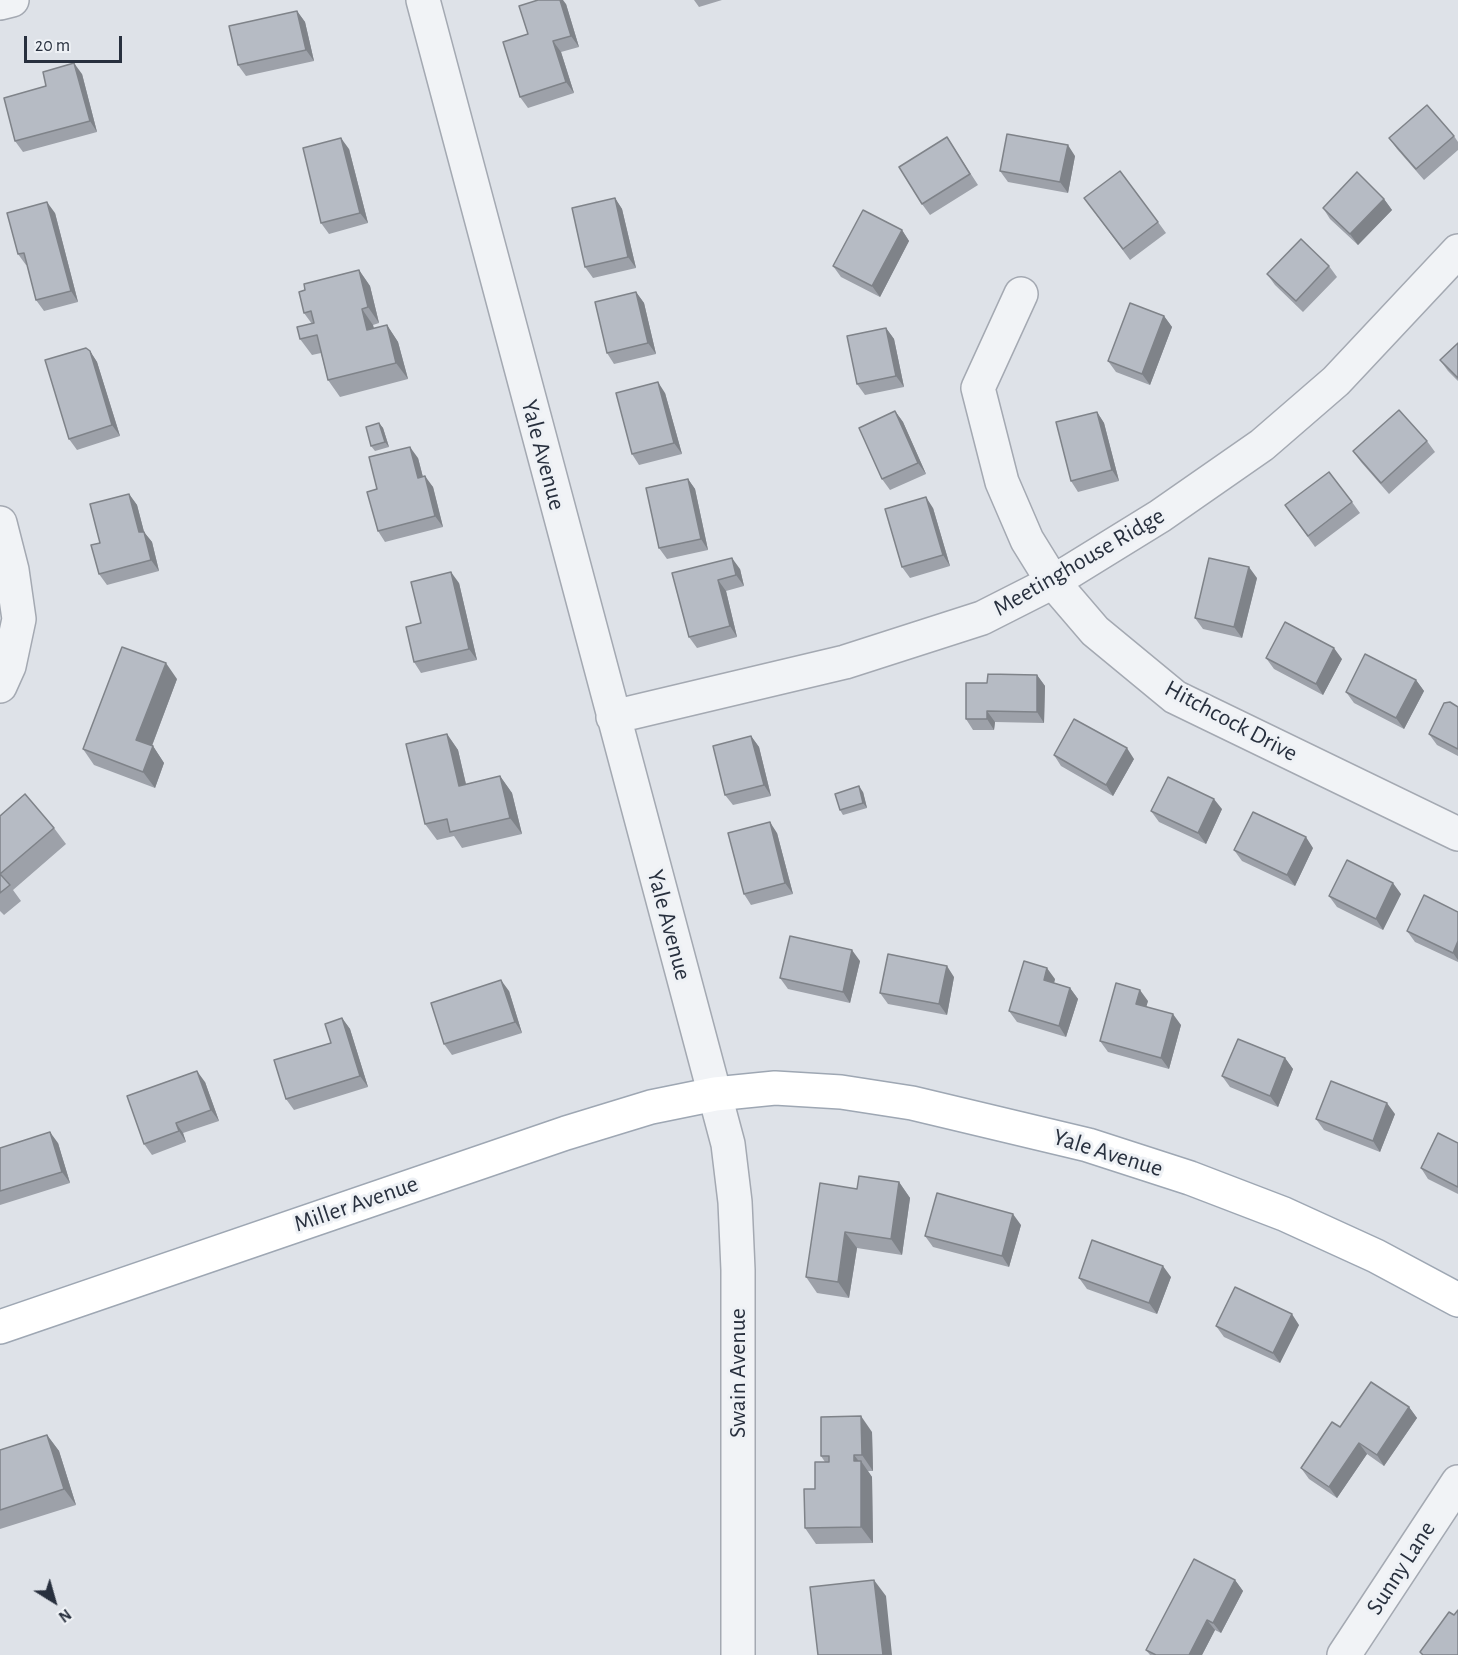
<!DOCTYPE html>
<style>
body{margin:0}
#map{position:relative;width:1458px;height:1655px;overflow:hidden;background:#dee2e8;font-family:"Alegreya Sans",sans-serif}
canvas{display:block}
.north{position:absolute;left:24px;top:1571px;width:60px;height:60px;-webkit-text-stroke:4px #eef1f5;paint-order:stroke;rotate:143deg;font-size:16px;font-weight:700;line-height:24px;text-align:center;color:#28303e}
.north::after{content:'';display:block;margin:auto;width:21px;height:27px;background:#28303e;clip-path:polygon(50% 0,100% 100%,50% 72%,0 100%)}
.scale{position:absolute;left:24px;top:36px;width:98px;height:27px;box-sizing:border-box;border:3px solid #28303e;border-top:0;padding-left:8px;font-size:18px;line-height:21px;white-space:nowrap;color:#28303e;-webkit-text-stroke:4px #eef1f5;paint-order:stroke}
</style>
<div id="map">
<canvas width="1458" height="1655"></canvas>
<div class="north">N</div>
<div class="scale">20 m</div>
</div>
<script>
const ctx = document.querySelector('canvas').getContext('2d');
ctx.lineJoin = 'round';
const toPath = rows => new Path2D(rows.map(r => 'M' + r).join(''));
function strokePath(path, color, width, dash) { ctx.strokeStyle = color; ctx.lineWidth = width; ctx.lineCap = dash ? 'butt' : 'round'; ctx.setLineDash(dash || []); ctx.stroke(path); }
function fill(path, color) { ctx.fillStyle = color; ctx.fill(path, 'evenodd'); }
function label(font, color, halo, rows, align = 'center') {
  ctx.font = font + ' "Alegreya Sans",sans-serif'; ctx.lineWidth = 6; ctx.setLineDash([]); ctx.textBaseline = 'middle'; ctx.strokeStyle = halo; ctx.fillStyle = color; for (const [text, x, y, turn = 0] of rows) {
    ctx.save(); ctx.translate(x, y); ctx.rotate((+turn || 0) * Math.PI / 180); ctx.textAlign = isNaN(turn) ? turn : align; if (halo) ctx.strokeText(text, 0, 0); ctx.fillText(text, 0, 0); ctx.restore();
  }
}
const minor = toPath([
 [423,0,728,1144,735,1202,738,1270,738,1655],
 [0,3,12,0],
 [1021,294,978,388,1002,482,1027,540,1053,582,1095,631,1175,697,1458,834],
 [0,523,12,570,19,619,9,666,0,686],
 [613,717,845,662,982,618,1053,582,1160,516,1262,445,1336,381,1458,251],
 [1344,1655,1458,1482]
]);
const major = toPath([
 [0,1327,566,1133,651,1107,715,1094,775,1088,841,1092,912,1103,1088,1145,1190,1178,1284,1214,1376,1256,1458,1300]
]);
strokePath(minor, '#a4a9b2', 36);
strokePath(major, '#9ea7b3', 36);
strokePath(minor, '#f1f3f6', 33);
strokePath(major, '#fff', 33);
fill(toPath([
 [694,0,722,0,699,7],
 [566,4,579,47,561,52,574,93,528,108,520,97,528,34],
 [297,11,305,22,314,61,246,76,238,65],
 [82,74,97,132,23,152,15,141,46,86],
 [1454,136,1458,142,1458,150,1424,180,1397,149,1389,138],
 [947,137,978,185,930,215,922,204],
 [349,149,368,223,329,234,321,223],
 [1075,156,1068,193,1008,182,1000,171],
 [615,198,622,209,636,268,593,278,585,267],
 [1084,198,1158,222,1166,233,1130,260],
 [1384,199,1392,210,1358,245,1330,219,1323,208],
 [55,213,78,302,44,311,36,300,27,265,26,265,18,254],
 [902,230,909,241,880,297,841,277,833,266],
 [1329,266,1337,277,1303,312,1275,285,1267,274],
 [359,270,370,286,379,323,373,325,374,329,387,325,398,342,408,379,340,397,328,380,321,353,312,355,300,339,312,324,304,313,305,290],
 [636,292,644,303,656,354,614,364,607,353],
 [1164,316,1172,327,1150,385,1116,372,1108,361],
 [886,328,894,339,904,387,865,395,857,384],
 [1458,343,1458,381,1448,371,1440,360],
 [90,351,97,362,120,436,77,450,69,439],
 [665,393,682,454,639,465,632,454],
 [895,411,903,422,926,474,890,490,882,479],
 [1097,412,1104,423,1119,481,1078,492,1071,481],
 [379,423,383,428,389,447,375,451,371,446],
 [1427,441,1435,452,1389,494,1361,462,1353,451],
 [418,458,423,477,433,487,443,527,385,542,378,531,377,489],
 [688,479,695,489,708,550,667,559,659,548],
 [129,494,137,505,144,532,152,542,159,571,107,585,99,574,100,543],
 [1352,502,1360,513,1315,547,1285,505],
 [933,508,950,566,910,578,902,567],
 [740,569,744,586,726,591,737,637,697,648,689,637,672,573],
 [1257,578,1242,638,1203,629,1195,618],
 [459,583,477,660,421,673,414,662,421,623],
 [1266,658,1342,659,1323,695,1274,669],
 [1037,675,1045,686,1044,723,995,722,994,730,973,730,966,719,987,683],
 [177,679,152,746,153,746,164,763,155,788,94,765,83,749],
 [1416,680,1424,691,1404,729,1354,703,1346,692],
 [1458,707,1458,756,1437,745,1429,734],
 [447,734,458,750,466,784,500,776,512,793,522,834,462,848,454,836,437,840,425,824],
 [751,736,759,747,771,796,733,805,725,795],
 [1054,755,1134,759,1113,796,1061,766],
 [863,792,867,808,843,815,840,810],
 [1222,809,1206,844,1159,822,1151,811],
 [0,816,54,828,66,844,13,890,21,901,4,915,0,911],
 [777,833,793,894,751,905,744,894],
 [1313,848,1295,886,1242,861,1234,850],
 [1401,894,1383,930,1337,907,1329,896],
 [1458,912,1458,962,1415,942,1407,931],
 [860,961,850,1003,788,989,780,978],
 [954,977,947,1015,888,1004,880,993],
 [1055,979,1054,983,1070,988,1078,999,1066,1037,1017,1022,1009,1011],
 [509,991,522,1033,452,1055,444,1044],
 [1148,1001,1146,1006,1181,1025,1169,1069,1108,1052,1100,1041],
 [342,1018,350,1029,368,1087,294,1110,286,1099,331,1043],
 [1285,1058,1293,1069,1278,1107,1230,1087,1222,1076],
 [205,1082,219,1121,183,1133,186,1142,152,1155,144,1144],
 [1395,1114,1380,1152,1324,1130,1316,1119],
 [58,1143,70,1183,0,1205,0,1148],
 [1458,1143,1458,1194,1428,1179,1421,1168],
 [899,1182,910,1198,902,1255,857,1248,849,1298,817,1293,806,1277,857,1189],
 [1021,1225,1009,1267,933,1247,925,1236],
 [1171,1277,1157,1314,1087,1289,1079,1278],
 [1299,1325,1280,1363,1224,1337,1216,1326],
 [1409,1407,1417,1418,1384,1466,1367,1454,1337,1498,1309,1479,1301,1468,1340,1427],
 [872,1432,873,1471,868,1471,872,1477,873,1543,816,1544,805,1528,815,1489,825,1462,821,1456],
 [47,1435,59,1451,76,1505,0,1529,0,1450],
 [1235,1580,1243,1591,1221,1633,1215,1630,1202,1655,1150,1655,1146,1650]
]), '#9da1a9');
fill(toPath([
 [560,0,563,0,566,4,579,47,571,36],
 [297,11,305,22,314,61,306,50],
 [553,41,561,52,574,93,566,82],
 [74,63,82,74,97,132,90,121],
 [341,138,349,149,368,223,360,213],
 [1068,145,1075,156,1068,193,1060,182],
 [615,198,622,209,636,268,628,257],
 [1384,199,1392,210,1358,245,1350,234],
 [47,202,55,213,78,302,71,291],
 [902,230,909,241,880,297,872,286],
 [359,270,370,286,379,323,368,307],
 [636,292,644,303,656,354,648,343],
 [362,309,373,325,378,346,367,330],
 [1164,316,1172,327,1150,385,1142,374],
 [387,325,398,342,408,379,396,363],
 [886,328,894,339,904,387,896,376],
 [90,351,97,362,120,436,112,425],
 [658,382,665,393,682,454,674,443],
 [895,411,903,422,926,474,918,463],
 [1097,412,1104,423,1119,481,1112,470],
 [379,423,383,428,389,447,385,442],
 [410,447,418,458,426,489,418,478],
 [425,476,433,487,443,527,435,516],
 [688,479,695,489,708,550,701,539],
 [129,494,137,505,147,543,139,532],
 [926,497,933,508,950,566,943,555],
 [144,532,152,542,159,571,151,560],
 [732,558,740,569,744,586,736,575],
 [1249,567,1257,578,1242,638,1234,627],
 [451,572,459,583,477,660,469,649],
 [718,580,726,591,737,637,730,626],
 [1334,648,1342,659,1323,695,1316,684],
 [166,663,177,679,148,756,136,740],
 [1037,675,1045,686,1044,723,1037,712],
 [1416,680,1424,691,1404,729,1396,718],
 [987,711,995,722,994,730,987,719],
 [447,734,458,750,470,802,459,786],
 [751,736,759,747,771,796,764,785],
 [153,746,164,763,155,788,143,772],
 [1127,748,1134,759,1113,796,1106,785],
 [500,776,512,793,522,834,510,818],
 [859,786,863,792,867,808,863,803],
 [1214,799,1222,809,1206,844,1198,833],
 [770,822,777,833,793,894,785,883],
 [1306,837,1313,848,1295,886,1287,875],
 [1393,883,1401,894,1383,930,1376,919],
 [1458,941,1458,960,1453,953],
 [852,950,860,961,850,1003,843,992],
 [947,966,954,977,947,1015,939,1004],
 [1047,968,1055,979,1052,991,1044,980],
 [501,980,509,991,522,1033,515,1022],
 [1070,988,1078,999,1066,1037,1059,1026],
 [1140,990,1148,1001,1144,1015,1136,1004],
 [1173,1014,1181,1025,1169,1069,1161,1058],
 [342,1018,350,1029,368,1087,360,1076],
 [1285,1058,1293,1069,1278,1107,1270,1096],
 [197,1071,205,1082,219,1121,211,1110],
 [1387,1103,1395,1114,1380,1152,1373,1141],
 [176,1123,183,1133,186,1142,179,1131],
 [50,1132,58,1143,70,1183,62,1172],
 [899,1182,910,1198,902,1255,891,1239],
 [1013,1214,1021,1225,1009,1267,1002,1256],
 [845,1232,857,1248,849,1298,838,1282],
 [1163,1266,1171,1277,1157,1314,1149,1303],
 [1292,1314,1299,1325,1280,1363,1273,1353],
 [1409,1407,1417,1418,1384,1466,1377,1455],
 [861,1416,872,1432,873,1471,862,1455],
 [47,1435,59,1451,76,1505,64,1489],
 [1359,1443,1367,1454,1337,1498,1329,1487],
 [854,1455,861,1464,861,1461,872,1477,873,1543,861,1527],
 [874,1580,886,1596,892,1655,883,1655],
 [1235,1580,1243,1591,1221,1633,1213,1623],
 [1207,1620,1215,1630,1202,1655,1189,1655]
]), '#7f8389');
const building = toPath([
 [538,0,560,0,571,36,553,41,566,82,520,97,503,42,528,34,519,6,538,0],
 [297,11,306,50,238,65,229,26,297,11],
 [74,63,90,121,15,141,4,98,46,86,43,72,74,63],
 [1427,105,1454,136,1416,169,1389,138,1427,105],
 [1007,134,1068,145,1060,182,1000,171,1007,134],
 [947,137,970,174,922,204,899,167,947,137],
 [341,138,360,213,321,223,303,148,341,138],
 [1120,171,1158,222,1123,249,1084,198,1120,171],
 [1357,172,1384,199,1350,234,1323,208,1357,172],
 [615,198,628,257,585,267,572,208,615,198],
 [47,202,71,291,36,300,24,253,18,254,7,213,47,202],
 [863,210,902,230,872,286,833,266,863,210],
 [1301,239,1329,266,1296,301,1267,274,1301,239],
 [359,270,368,307,362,309,367,330,387,325,396,363,328,380,317,335,300,339,297,327,314,323,311,311,304,313,299,292,305,290,304,284,359,270],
 [636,292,648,343,607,353,595,302,636,292],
 [1130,303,1164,316,1142,374,1108,361,1130,303],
 [886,328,896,376,857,384,847,336,886,328],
 [1458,343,1458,378,1440,360,1458,343],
 [86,348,90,351,112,425,69,439,45,360,86,348],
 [658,382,674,443,632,454,616,393,658,382],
 [1399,410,1427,441,1381,483,1353,451,1399,410],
 [895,411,918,463,882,479,859,428,895,411],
 [1097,412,1112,470,1071,481,1056,422,1097,412],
 [379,423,385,442,371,446,366,427,379,423],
 [410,447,418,478,425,476,435,516,378,531,367,492,377,489,369,457,410,447],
 [1329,472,1352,502,1308,536,1285,505,1329,472],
 [688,479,701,539,659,548,646,488,688,479],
 [129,494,139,532,144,532,151,560,99,574,91,545,100,543,90,504,129,494],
 [926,497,943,555,902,567,885,509,926,497],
 [732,558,736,575,718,580,730,626,689,637,672,573,732,558],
 [1209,558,1249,567,1234,627,1195,618,1209,558],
 [451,572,469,649,414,662,406,627,421,623,411,582,451,572],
 [1285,622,1334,648,1316,684,1266,658,1285,622],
 [122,647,166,663,136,740,153,746,143,772,83,749,122,647],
 [1365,654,1416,680,1396,718,1346,692,1365,654],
 [988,674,1037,675,1037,712,987,711,987,719,966,719,966,683,987,683,988,674],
 [1450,702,1458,707,1458,749,1429,734,1444,703,1450,702],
 [1074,719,1127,748,1106,785,1054,755,1074,719],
 [447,734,459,786,500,776,510,818,450,832,447,819,425,824,406,744,447,734],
 [751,736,764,785,725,795,713,746,751,736],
 [1168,777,1214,799,1198,833,1151,811,1168,777],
 [859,786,863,803,840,810,835,794,859,786],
 [25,794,54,828,0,874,10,885,0,893,0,816,25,794],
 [1253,812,1306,837,1287,875,1234,850,1253,812],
 [770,822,785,883,744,894,728,833,770,822],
 [1347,860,1393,883,1376,919,1329,896,1347,860],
 [1424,895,1458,912,1458,941,1453,953,1407,931,1424,895],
 [790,936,852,950,843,992,780,978,790,936],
 [888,954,947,966,939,1004,880,993,888,954],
 [1024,961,1047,968,1044,980,1070,988,1059,1026,1009,1011,1024,961],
 [501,980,515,1022,444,1044,431,1003,501,980],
 [1116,983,1140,990,1136,1004,1173,1014,1161,1058,1100,1041,1116,983],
 [342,1018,360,1076,286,1099,274,1060,331,1043,325,1024,342,1018],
 [1238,1039,1285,1058,1270,1096,1222,1076,1238,1039],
 [197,1071,211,1110,176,1123,179,1131,144,1144,127,1096,197,1071],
 [1331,1081,1387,1103,1373,1141,1316,1119,1331,1081],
 [50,1132,62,1172,0,1191,0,1148,50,1132],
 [1438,1133,1458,1143,1458,1187,1421,1168,1438,1133],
 [859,1176,899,1182,891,1239,845,1232,838,1282,806,1277,820,1183,857,1189,859,1176],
 [937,1193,1013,1214,1002,1256,925,1236,937,1193],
 [1092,1240,1163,1266,1149,1303,1079,1278,1092,1240],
 [1235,1287,1292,1314,1273,1353,1216,1326,1235,1287],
 [1371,1382,1409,1407,1377,1455,1359,1443,1329,1487,1301,1468,1332,1422,1340,1427,1371,1382],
 [861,1416,862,1455,854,1455,854,1461,861,1461,861,1527,805,1528,804,1489,815,1489,815,1462,829,1462,829,1456,821,1456,821,1417,861,1416],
 [47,1435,64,1489,0,1510,0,1450,47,1435],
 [1194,1559,1235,1580,1213,1623,1207,1620,1189,1655,1156,1655,1146,1650,1194,1559],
 [874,1580,883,1655,818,1655,810,1587,874,1580],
 [1458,1610,1458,1655,1423,1655,1420,1652,1449,1612,1454,1615,1458,1610]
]);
fill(building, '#b6bbc4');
strokePath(building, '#7f8389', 1.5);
label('24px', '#28303e', '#eef1f5', [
 ["Yale Avenue",543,455,75],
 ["Meetinghouse Ridge",1079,562,-30],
 ["Hitchcock Drive",1231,721,28],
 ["Yale Avenue",669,925,75],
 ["Yale Avenue",1108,1153,17],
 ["Miller Avenue",356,1204,-19],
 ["Swain Avenue",738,1373,-90],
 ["Sunny Lane",1401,1568,-57]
]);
</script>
